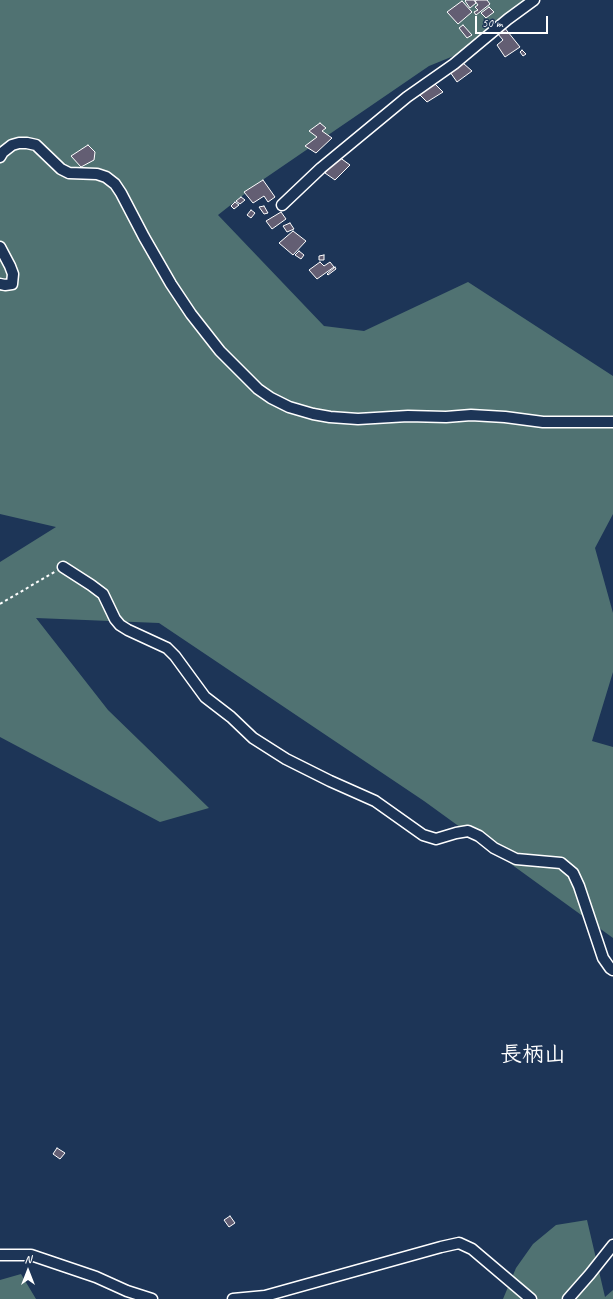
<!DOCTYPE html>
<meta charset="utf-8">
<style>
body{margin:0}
#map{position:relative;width:613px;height:1299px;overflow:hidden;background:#1d3557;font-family:Caveat,sans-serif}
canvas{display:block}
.north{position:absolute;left:8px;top:1251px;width:40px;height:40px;-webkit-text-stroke:3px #1d3557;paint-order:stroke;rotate:0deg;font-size:11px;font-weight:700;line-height:16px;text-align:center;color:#fff}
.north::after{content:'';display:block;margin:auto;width:14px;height:18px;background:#fff;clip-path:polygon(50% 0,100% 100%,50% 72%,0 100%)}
.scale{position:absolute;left:475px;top:16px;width:73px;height:18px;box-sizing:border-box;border:2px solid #fff;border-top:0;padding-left:5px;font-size:12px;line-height:14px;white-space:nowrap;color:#fff;-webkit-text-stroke:3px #1d3557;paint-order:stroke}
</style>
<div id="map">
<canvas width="613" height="1299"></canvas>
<div class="north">N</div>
<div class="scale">50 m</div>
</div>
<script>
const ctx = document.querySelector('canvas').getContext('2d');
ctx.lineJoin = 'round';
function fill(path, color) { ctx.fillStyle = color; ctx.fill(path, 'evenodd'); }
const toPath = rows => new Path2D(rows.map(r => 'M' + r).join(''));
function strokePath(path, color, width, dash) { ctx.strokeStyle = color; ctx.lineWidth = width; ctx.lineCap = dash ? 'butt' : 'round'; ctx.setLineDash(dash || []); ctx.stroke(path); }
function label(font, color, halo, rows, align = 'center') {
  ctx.font = font + ' Caveat,"Klee One",sans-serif'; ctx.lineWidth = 3; ctx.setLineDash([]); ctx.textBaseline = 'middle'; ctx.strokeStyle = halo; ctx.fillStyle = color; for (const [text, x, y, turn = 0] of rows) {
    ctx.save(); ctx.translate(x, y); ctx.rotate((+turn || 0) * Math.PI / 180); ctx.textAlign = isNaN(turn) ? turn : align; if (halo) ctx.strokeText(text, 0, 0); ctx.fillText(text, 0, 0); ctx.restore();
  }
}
fill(toPath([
 [0,0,530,0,493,40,429,66,261,181,218,215,324,326,364,331,468,282,613,376,613,514,595,548,613,613,613,672,592,741,613,747,613,938,424,801,159,623,36,618,108,710,209,808,160,822,0,737,0,562,56,527,0,514],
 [587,1220,605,1297,613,1290,613,1299,503,1299,516,1268,533,1244,556,1225],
 [21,1274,36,1299,0,1299,0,1280]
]), '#507272');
const building = toPath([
 [466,0,474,0,476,3,470,8,465,1,466,0],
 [477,0,487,0,490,4,476,15,474,12,478,10,475,7,478,5,475,1,477,0],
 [462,1,472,12,458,24,447,12,462,1],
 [489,7,494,12,486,18,481,13,489,7],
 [463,25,472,35,467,38,459,28,463,25],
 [504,27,520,47,505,57,497,45,503,40,497,33,504,27],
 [522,50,526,54,523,56,520,52,522,50],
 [463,63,472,71,457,82,450,72,463,63],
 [435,84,443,92,427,102,419,94,435,84],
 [320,123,326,128,322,131,332,138,316,153,305,146,317,137,309,131,320,123],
 [88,145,95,152,94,160,81,167,71,156,88,145],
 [339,157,350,165,335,180,325,173,339,157],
 [263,180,275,197,268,202,264,196,253,203,244,192,263,180],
 [241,197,245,200,240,204,236,201,241,197],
 [235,202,239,205,234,209,231,206,235,202],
 [264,206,268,213,264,214,259,207,264,206],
 [251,210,255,213,251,218,247,215,251,210],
 [281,212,286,219,272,229,266,221,281,212],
 [290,223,294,229,287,232,283,226,290,223],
 [293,231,306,241,293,255,279,243,293,231],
 [299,251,304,255,301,259,295,255,299,251],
 [324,255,324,260,319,260,319,256,324,255],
 [320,262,324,266,330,262,334,267,317,279,309,270,320,262],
 [335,267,336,269,328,275,327,274,335,267],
 [57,1148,65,1153,60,1159,53,1154,57,1148],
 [230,1216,235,1223,229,1227,224,1220,230,1216]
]);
fill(building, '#635e73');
strokePath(building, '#fff', 1);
const minor = toPath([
 [0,157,3,152,12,145,19,143,27,143,36,145,61,169,69,173,97,174,106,177,115,184,121,193,144,237,171,284,191,314,220,351,258,389,271,398,289,407,313,414,330,417,358,419,408,416,446,417,471,415,505,417,543,422,613,422],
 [282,205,321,168,407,97,454,64,508,19,534,0],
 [0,247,10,266,13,274,12,284,5,285,0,284],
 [63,567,91,585,103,594,115,619,120,625,128,630,167,648,175,656,205,697,231,717,253,738,286,759,330,781,375,801,423,835,436,839,456,833,468,831,479,836,494,848,516,859,561,863,573,873,579,886,603,958,610,968,613,970],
 [0,1255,31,1255,96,1277,127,1291,152,1299],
 [233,1299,265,1296,441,1247,459,1243,472,1249,531,1299],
 [568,1299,590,1274,613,1245]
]);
strokePath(minor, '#fff', 13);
strokePath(toPath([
 [0,604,56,571]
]), '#fff', 2, [3, 3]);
strokePath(minor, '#1d3557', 10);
label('bold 22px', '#fff', '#1d3557', [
 ["長柄山",533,1055]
]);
</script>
